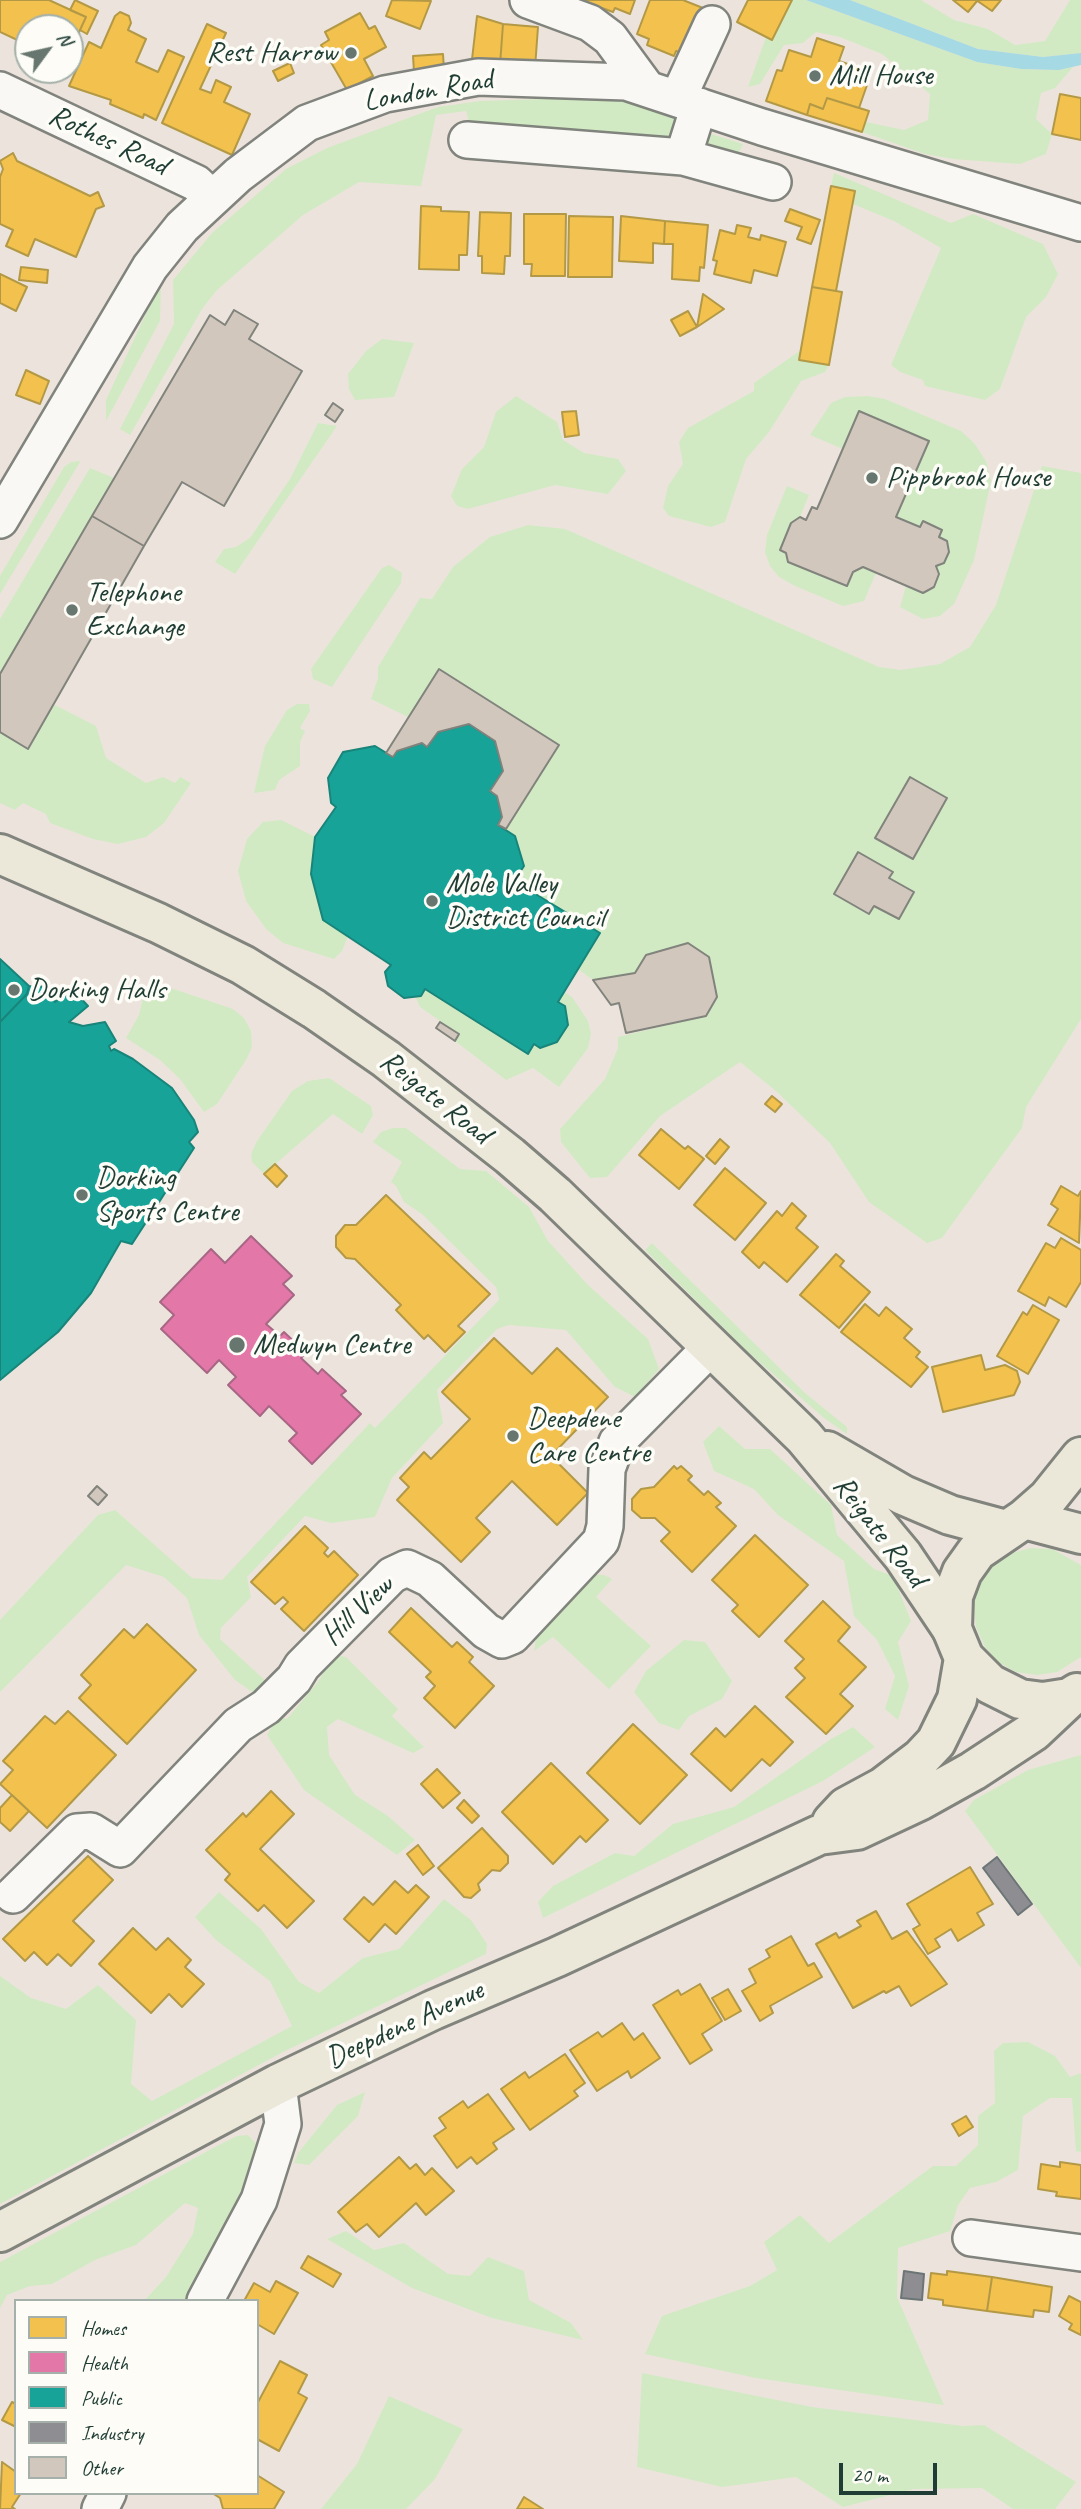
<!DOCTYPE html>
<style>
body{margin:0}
#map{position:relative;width:1081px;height:2509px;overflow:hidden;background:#ece4dc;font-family:Caveat,sans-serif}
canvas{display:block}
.legend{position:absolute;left:14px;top:2299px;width:245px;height:196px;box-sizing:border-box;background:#fdfcf7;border:2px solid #a4b0a9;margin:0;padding:9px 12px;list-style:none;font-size:21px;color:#1f3d34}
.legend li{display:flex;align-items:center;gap:14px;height:35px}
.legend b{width:35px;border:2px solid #a4b0a9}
.north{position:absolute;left:14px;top:14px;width:70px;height:70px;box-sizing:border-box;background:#fdfcf7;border:2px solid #a4b0a9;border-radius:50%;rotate:57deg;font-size:19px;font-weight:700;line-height:28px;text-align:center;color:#1f3d34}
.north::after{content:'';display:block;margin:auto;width:24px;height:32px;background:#67776f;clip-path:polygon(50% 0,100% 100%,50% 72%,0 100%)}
.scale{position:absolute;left:839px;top:2463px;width:98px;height:32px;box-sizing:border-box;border:4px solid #1f3d34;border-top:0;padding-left:9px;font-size:21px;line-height:24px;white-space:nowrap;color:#1f3d34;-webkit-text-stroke:5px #fdfcf7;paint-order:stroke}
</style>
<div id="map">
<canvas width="1081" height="2509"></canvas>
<ul class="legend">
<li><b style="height:19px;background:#f2c14e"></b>Homes</li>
<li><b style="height:19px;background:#e377a8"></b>Health</li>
<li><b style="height:19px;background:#17a398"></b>Public</li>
<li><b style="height:19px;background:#8d8d92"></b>Industry</li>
<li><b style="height:19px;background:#d2c7bc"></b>Other</li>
</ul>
<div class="north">N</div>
<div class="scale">20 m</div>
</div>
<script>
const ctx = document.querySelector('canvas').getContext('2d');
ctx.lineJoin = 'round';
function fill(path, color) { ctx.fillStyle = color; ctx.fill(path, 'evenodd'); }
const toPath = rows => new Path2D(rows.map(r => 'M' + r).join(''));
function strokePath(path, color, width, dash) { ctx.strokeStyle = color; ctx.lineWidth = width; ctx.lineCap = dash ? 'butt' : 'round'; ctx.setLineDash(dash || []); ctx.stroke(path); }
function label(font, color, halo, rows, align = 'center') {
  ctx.font = font + ' Caveat,sans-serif'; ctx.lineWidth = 7; ctx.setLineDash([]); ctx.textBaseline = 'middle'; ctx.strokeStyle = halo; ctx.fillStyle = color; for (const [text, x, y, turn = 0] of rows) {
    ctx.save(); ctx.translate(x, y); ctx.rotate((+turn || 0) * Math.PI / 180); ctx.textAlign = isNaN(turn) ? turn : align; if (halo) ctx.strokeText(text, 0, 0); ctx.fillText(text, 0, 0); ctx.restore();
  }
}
fill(toPath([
 [792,0,806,0,977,62,1021,69,1059,70,1073,67,1055,88,1041,93,1036,119,1052,134,1046,154,1020,164,953,159,925,154,862,132,866,122,904,130,928,120,930,94,882,54,840,37,816,32,803,43,784,45,760,84,748,87,766,37,772,40],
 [850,0,921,0,954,20,988,29,1015,45,1045,41,1070,0,1081,0,1081,53,1043,57,978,49],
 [576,98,657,104,702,131,743,144,736,159,469,122,466,111,436,115,421,186,359,182,303,215,216,291,202,309,130,435,120,429,174,324,173,280,212,233,286,169,327,148,438,107,480,101],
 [834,173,951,223,973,214,1043,244,1058,274,1046,297,1026,317,1000,389,985,400,925,386,923,380,900,372,891,365,941,248,894,221,853,204,855,191,831,186],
 [161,281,160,321,106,421,106,400],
 [382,339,414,343,394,397,355,400,349,389,348,374,366,351],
 [801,350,800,360,829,365,825,372,801,381,769,432,746,459,725,522,711,527,669,516,663,508,668,486,683,464,679,442,688,428,754,391,754,383],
 [516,396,557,422,563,440,584,453,618,459,626,471,608,494,555,485,468,509,457,506,451,496,462,469,484,447,496,412],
 [868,396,885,399,961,431,974,443,986,461,991,481,974,560,954,604,940,616,923,619,900,607,906,586,923,593,934,587,939,574,936,566,944,563,949,552,947,541,939,537,941,529,923,521,920,527,896,517,928,441,859,411,843,449,810,435,831,403,845,397],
 [318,423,337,426,235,574,215,562,224,549,236,547,250,538,290,479],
 [80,461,80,462,0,594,0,576,64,467,71,462],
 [1042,466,1081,473,1081,1019,1026,1107,1022,1128,942,1238,927,1243,869,1202,830,1143,776,1091,740,1062,660,1116,607,1177,590,1178,561,1142,560,1129,605,1079,618,1048,618,1037,706,1016,717,997,709,958,646,955,635,973,593,980,578,969,600,933,514,881,524,866,515,836,506,829,558,745,439,669,408,717,371,699,378,678,378,667,420,598,432,599,453,567,490,537,528,525,565,529,879,667,901,670,940,664,970,647,996,605],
 [90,468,114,478,0,674,0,619],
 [787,486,809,495,800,517,791,524,780,550,786,553,789,562,847,586,853,572,863,567,876,573,864,601,843,606,795,586,779,577,770,566,765,552,767,535],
 [389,565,402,573,401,583,332,687,313,679,311,669,382,568],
 [53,704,96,726,106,758,146,783,163,777,175,783,180,777,191,783,164,823,146,837,118,844,93,839,50,823,46,814,23,803,15,810,0,803,0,732,28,748],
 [297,704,309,704,310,711,300,728,305,731,300,742,300,766,279,780,275,790,254,793,265,746,287,710],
 [281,820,315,837,311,874,323,920,348,936,342,951,334,959,283,943,266,929,246,901,238,871,247,839,263,822],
 [150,981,233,1009,244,1018,251,1031,252,1047,246,1060,217,1104,204,1112,180,1079,160,1060,126,1038,139,1015,145,989],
 [425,989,540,1048,557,1042,568,1025,565,1006,558,1002,564,992,572,997,588,1021,591,1034,588,1048,559,1087,533,1068,506,1080,455,1041,459,1034,420,1007,415,996],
 [329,1078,371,1106,373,1115,362,1134,333,1114,264,1174,252,1162,251,1154,257,1141,292,1091,308,1081],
 [393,1128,406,1128,460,1169,486,1171,529,1207,548,1241,588,1285,648,1339,659,1369,635,1397,615,1387,566,1330,509,1325,497,1329,437,1390,443,1423,392,1478,375,1517,331,1523,305,1516,247,1577,251,1597,221,1628,220,1639,269,1684,258,1696,235,1680,199,1635,187,1598,164,1577,126,1565,0,1692,0,1620,98,1515,115,1510,192,1578,222,1580,370,1423,375,1428,499,1300,496,1287,422,1214,404,1202,396,1186,391,1182,402,1162,373,1142,381,1132],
 [652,1243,805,1393,847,1427,847,1434,824,1418,749,1353,645,1250],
 [719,1426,745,1449,770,1449,831,1505,837,1535,874,1569,893,1576,911,1621,898,1642,909,1686,898,1720,885,1709,895,1676,877,1640,854,1616,844,1561,778,1515,754,1489,714,1471,703,1442],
 [1030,1548,1052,1549,1081,1565,1081,1657,1057,1672,1037,1675,1016,1672,998,1662,985,1647,976,1627,974,1605,979,1584,992,1566,1009,1554],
 [589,1575,604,1575,612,1579,596,1597,651,1646,609,1689,553,1637,534,1651,537,1633],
 [684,1640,705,1642,732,1681,722,1699,689,1716,679,1730,659,1723,634,1692,646,1671],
 [333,1655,346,1657,398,1709,392,1716,424,1747,413,1753,338,1719,327,1727,329,1755,355,1795,388,1816,415,1840,397,1855,304,1790,267,1735,278,1716,287,1719,318,1682],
 [853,1727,875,1747,823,1781,543,1918,538,1902,553,1886,615,1853,634,1856,673,1824,734,1807,831,1739],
 [1081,1755,1081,1968,965,1811,974,1800,1028,1770],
 [219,1892,261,1929,299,1982,319,1993,363,1958,399,1949,444,1899,471,1920,487,1944,486,1954,283,2052,0,2204,0,1976,31,1998,66,2009,98,1985,136,2020,131,2084,152,2101,292,2026,270,1981,216,1940,195,1917],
 [1028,2042,1055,2056,1070,2077,1081,2073,1081,2152,1076,2151,1072,2098,1050,2098,1023,2116,1018,2170,996,2182,970,2188,958,2205,950,2231,898,2248,897,2297,944,2405,756,2378,645,2354,662,2316,750,2286,777,2270,764,2242,800,2215,829,2243,933,2166,956,2166,978,2145,978,2116,995,2103,994,2051,1003,2043],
 [365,2092,358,2116,309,2165,294,2163,298,2153,337,2105],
 [248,2135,259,2147,241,2203,191,2301,144,2301,166,2277,193,2234,198,2208,185,2203,136,2245,95,2260,52,2284,30,2286,7,2295,0,2308,0,2262,217,2146,237,2136],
 [346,2231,374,2250,404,2243,448,2274,470,2276,488,2257,524,2271,529,2300,571,2323,583,2340,492,2318,412,2288,327,2239],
 [642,2373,812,2407,963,2426,984,2425,1076,2482,1055,2509,1013,2509,982,2488,914,2489,843,2507,796,2477,722,2487,637,2467],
 [389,2396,463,2429,435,2479,406,2509,321,2509,357,2464]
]), '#d1eac3');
fill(toPath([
 [806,0,850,0,978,49,1043,57,1081,53,1081,65,1059,70,1021,69,977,62]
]), '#a5d9e3');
const homes = toPath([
 [0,0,49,0,86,17,70,52,70,28,28,28,28,45,0,32,0,0],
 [75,0,98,11,87,34,80,30,86,17,70,10,75,0],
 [392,0,431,1,420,29,386,16,392,0],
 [580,0,635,0,630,14,615,8,613,12,580,0],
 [650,0,683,0,708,10,689,56,676,51,674,56,647,45,649,39,637,34,650,0],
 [748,0,792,0,772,40,737,22,748,0],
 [953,0,976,0,977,1,968,12,953,0],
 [976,0,1001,0,992,11,976,0],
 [120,12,129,16,131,23,128,30,146,39,136,62,158,72,168,50,184,57,156,120,144,114,143,118,110,104,111,100,69,86,89,42,101,48,115,16,120,12],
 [360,13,369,29,375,26,386,47,364,59,373,76,347,90,321,45,329,40,325,32,360,13],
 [477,16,503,24,500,65,471,68,477,16],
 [207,24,226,33,200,89,211,93,216,80,231,87,224,102,250,114,232,155,162,123,207,24],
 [503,24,538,27,535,68,500,65,503,24],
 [817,38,844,47,839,61,859,68,854,81,867,85,859,108,827,98,823,109,810,104,807,115,766,101,777,70,782,71,789,50,811,57,817,38],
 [443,54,444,70,414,72,413,56,443,54],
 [290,63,294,73,278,81,273,71,290,63],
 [1060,94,1081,98,1081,140,1052,134,1060,94],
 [827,98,869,111,862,132,807,115,810,104,823,109,827,98],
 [13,153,17,161,90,196,98,192,104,206,96,209,76,257,35,239,28,256,6,246,13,230,0,224,0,177,3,169,0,161,13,153],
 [831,186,855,191,836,291,812,287,831,186],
 [421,206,441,207,441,211,469,212,467,255,459,255,459,270,419,269,421,206],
 [790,209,820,220,811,244,797,239,802,227,785,221,790,209],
 [480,212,511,213,510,256,505,256,504,274,482,273,482,256,478,256,480,212],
 [524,214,566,214,565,276,531,276,532,264,524,264,524,214],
 [569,216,613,217,612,277,568,277,569,216],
 [621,216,665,221,664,244,653,243,653,263,619,261,621,216],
 [665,221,708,225,704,268,700,267,699,281,672,279,673,244,664,244,665,221],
 [737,225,751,228,748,237,760,240,761,235,786,242,777,276,754,270,751,283,714,274,717,261,713,260,720,230,735,234,737,225],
 [21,267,48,270,47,283,19,280,21,267],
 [0,274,27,287,16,311,0,303,0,274],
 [812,287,842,292,829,365,799,360,812,287],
 [703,294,724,309,697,327,703,294],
 [688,311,697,327,680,336,671,320,688,311],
 [26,370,49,381,40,404,16,395,26,370],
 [576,411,579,435,565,437,562,412,576,411],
 [772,1096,782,1104,775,1112,765,1104,772,1096],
 [661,1129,685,1149,688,1146,704,1159,679,1189,639,1155,661,1129],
 [720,1139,729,1147,715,1164,706,1156,720,1139],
 [275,1164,287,1176,277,1187,264,1174,275,1164],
 [725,1168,766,1203,735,1240,694,1205,725,1168],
 [1061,1186,1078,1196,1081,1191,1079,1243,1048,1225,1058,1209,1051,1204,1061,1186],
 [386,1195,490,1294,458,1326,465,1332,445,1352,428,1335,424,1339,396,1310,401,1305,355,1259,346,1258,336,1247,336,1236,345,1225,356,1225,386,1195],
 [792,1203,806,1216,796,1228,818,1247,787,1282,764,1262,759,1268,742,1252,777,1211,782,1216,792,1203],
 [1061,1238,1081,1250,1081,1282,1066,1307,1049,1297,1045,1306,1018,1291,1046,1243,1055,1248,1061,1238],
 [836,1254,844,1261,840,1266,870,1292,839,1328,800,1295,836,1254],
 [865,1304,879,1316,886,1307,912,1329,904,1338,920,1352,916,1357,928,1367,911,1387,841,1332,865,1304],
 [1033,1305,1059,1320,1028,1374,997,1356,1023,1312,1027,1315,1033,1305],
 [494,1338,532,1374,557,1348,608,1397,551,1456,588,1493,557,1525,512,1481,476,1518,490,1532,461,1562,397,1500,409,1487,400,1478,424,1452,431,1459,470,1419,442,1392,494,1338],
 [981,1355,985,1370,1005,1365,1017,1371,1020,1382,1014,1395,943,1412,932,1367,981,1355],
 [674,1466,677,1469,681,1466,692,1476,688,1480,704,1495,708,1491,721,1503,716,1507,736,1526,692,1572,661,1541,670,1532,655,1518,641,1518,632,1510,632,1499,641,1489,654,1487,674,1466],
 [305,1526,328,1548,324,1553,328,1557,334,1551,358,1575,304,1631,281,1609,288,1602,283,1597,275,1604,251,1582,305,1526],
 [755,1535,808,1585,759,1637,732,1611,738,1605,712,1580,755,1535],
 [823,1601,850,1627,838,1641,866,1667,840,1694,853,1706,826,1734,786,1697,805,1678,795,1668,804,1659,785,1641,823,1601],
 [411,1608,452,1647,457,1642,473,1657,469,1662,494,1686,455,1728,424,1698,435,1686,426,1677,431,1672,389,1632,411,1608],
 [147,1624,196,1670,127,1744,79,1698,91,1685,81,1675,124,1629,134,1638,147,1624],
 [755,1706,793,1742,770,1766,762,1759,731,1791,691,1754,716,1728,725,1737,755,1706],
 [68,1711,116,1755,47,1828,0,1784,13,1770,3,1761,45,1716,55,1724,68,1711],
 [633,1724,687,1775,640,1824,587,1773,633,1724],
 [551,1763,608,1820,586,1842,580,1836,553,1864,502,1812,551,1763],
 [437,1769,460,1793,443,1808,421,1784,437,1769],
 [271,1791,294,1814,260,1849,314,1901,287,1928,264,1905,258,1911,225,1880,230,1874,206,1850,243,1813,246,1817,271,1791],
 [12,1795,29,1811,10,1831,0,1822,0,1808,12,1795],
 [464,1800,479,1816,472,1823,457,1808,464,1800],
 [482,1828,508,1856,508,1863,500,1871,492,1870,478,1884,480,1890,471,1898,464,1897,438,1868,482,1828],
 [418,1845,434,1866,423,1875,407,1854,418,1845],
 [88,1856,113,1880,73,1921,94,1941,71,1966,58,1954,47,1965,34,1952,25,1961,3,1939,88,1856],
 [970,1867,993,1904,977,1913,984,1925,958,1941,951,1929,935,1939,940,1947,928,1954,913,1929,920,1925,907,1904,970,1867],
 [395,1881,408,1893,416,1885,429,1897,396,1934,385,1924,369,1942,344,1919,364,1897,373,1905,395,1881],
 [876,1911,892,1939,907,1931,947,1984,911,2006,899,1986,886,1993,884,1991,853,2008,816,1944,836,1933,839,1938,861,1926,857,1921,876,1911],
 [133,1928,156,1950,168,1938,191,1960,185,1967,204,1984,182,2007,169,1994,151,2013,99,1964,133,1928],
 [791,1936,808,1966,814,1963,822,1977,770,2006,773,2013,760,2021,742,1991,756,1983,749,1969,770,1957,766,1950,791,1936],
 [700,1984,722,2021,702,2034,712,2050,690,2064,653,2005,678,1990,681,1995,700,1984],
 [728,1989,741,2011,725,2020,712,1998,728,1989],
 [622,2023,634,2040,643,2033,660,2058,631,2078,628,2071,597,2091,570,2050,598,2032,602,2037,622,2023],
 [565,2054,585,2083,574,2091,578,2096,530,2130,501,2089,525,2072,529,2078,565,2054],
 [488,2094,514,2129,493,2143,497,2149,477,2164,471,2157,457,2168,434,2136,446,2128,439,2118,463,2101,468,2108,488,2094],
 [966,2116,973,2127,959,2136,952,2124,966,2116],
 [399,2157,410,2169,416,2164,425,2175,432,2168,454,2191,426,2215,416,2203,379,2237,367,2224,356,2232,338,2212,399,2157],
 [1060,2162,1081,2165,1081,2199,1056,2196,1057,2192,1038,2189,1041,2164,1060,2167,1060,2162],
 [308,2256,341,2274,333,2287,301,2268,308,2256],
 [947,2271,992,2277,987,2311,943,2305,943,2300,928,2298,931,2273,947,2275,947,2271],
 [992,2277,1052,2287,1049,2312,1034,2310,1033,2317,987,2311,992,2277],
 [276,2281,298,2293,274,2334,257,2324,257,2301,244,2301,254,2283,270,2292,276,2281],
 [1069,2296,1081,2302,1081,2335,1069,2329,1072,2324,1059,2316,1069,2296],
 [280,2361,307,2375,298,2393,307,2398,279,2451,257,2439,257,2404,280,2361],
 [12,2402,16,2404,16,2427,2,2420,12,2402],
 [2,2462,16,2472,16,2493,21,2493,12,2507,15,2509,0,2509,2,2462],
 [257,2475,284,2492,274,2509,223,2509,220,2498,212,2493,257,2493,257,2475],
 [524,2497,543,2509,517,2509,524,2497]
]);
fill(homes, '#f2c14e');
strokePath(homes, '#b39946', 2);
const health = toPath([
 [251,1236,292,1276,283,1284,294,1295,266,1324,280,1336,284,1332,306,1353,301,1358,318,1374,322,1369,346,1391,341,1395,361,1414,312,1464,289,1441,297,1433,269,1406,260,1416,228,1385,236,1377,219,1360,207,1373,161,1329,174,1315,160,1302,211,1249,225,1263,251,1236]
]);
fill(health, '#e377a8');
strokePath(health, '#a86685', 2);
const public = toPath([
 [469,724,495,741,503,771,490,791,497,796,502,817,498,825,515,836,524,866,514,881,600,933,558,1002,565,1006,568,1025,557,1042,540,1048,534,1044,528,1054,425,989,421,996,404,998,388,986,385,972,391,965,323,920,311,874,315,837,336,807,331,803,328,778,343,752,375,746,393,757,397,751,422,743,427,747,438,732,469,724],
 [0,959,29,986,27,994,0,1022,0,959],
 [29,986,51,987,55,1002,72,989,88,1006,69,1022,83,1026,105,1022,116,1041,109,1046,111,1051,114,1049,133,1059,172,1088,194,1120,198,1132,189,1142,194,1148,132,1244,121,1241,91,1293,58,1332,0,1380,0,1022,27,994,29,986]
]);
fill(public, '#17a398');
strokePath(public, '#19847a', 2);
const industry = toPath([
 [997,1857,1032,1904,1018,1915,983,1868,997,1857],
 [904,2271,924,2274,922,2300,901,2298,904,2271]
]);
fill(industry, '#8d8d92');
strokePath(industry, '#6c7576', 2);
const building = toPath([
 [234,310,258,324,249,339,302,371,224,506,182,482,144,546,92,516,210,315,225,325,234,310],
 [333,403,343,410,335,422,325,415,333,403],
 [859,411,929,441,896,517,920,527,923,521,942,530,939,537,947,541,949,552,944,563,936,566,939,574,934,587,923,593,863,567,853,572,847,586,788,562,786,553,780,550,791,523,800,517,806,520,812,507,817,509,859,411],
 [92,516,144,546,28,749,0,732,0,674,92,516],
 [439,669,559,745,506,829,498,825,502,817,497,796,490,791,503,771,495,741,469,724,438,732,427,747,422,743,397,751,393,757,386,753,439,669],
 [910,777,947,798,913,859,875,838,910,777],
 [858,852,893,872,889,878,914,892,899,919,874,906,869,914,834,894,858,852],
 [688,943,709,957,717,997,706,1016,626,1033,619,1003,611,1005,593,980,635,973,646,955,688,943],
 [440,1022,459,1034,455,1041,436,1028,440,1022],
 [97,1486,107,1495,98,1505,88,1496,97,1486]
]);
fill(building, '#d2c7bc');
strokePath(building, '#81837d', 2);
const minor = toPath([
 [528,0,590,23,610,38,646,87],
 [0,90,196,183,212,198],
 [678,98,712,24],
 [467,140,683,157,699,106],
 [683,157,773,182],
 [0,520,150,267,182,227,238,175,307,123,385,94,478,77,626,82,762,127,1081,223],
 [13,1895,77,1832,91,1831,120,1849,238,1725,266,1707,294,1679,302,1666,392,1575,407,1568,430,1579,486,1631,502,1640,512,1636,601,1541,605,1526,607,1469,617,1442,710,1348],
 [971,2238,1081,2253],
 [205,2301,259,2200,283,2124,278,2084],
 [100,2509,108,2493]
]);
const major = toPath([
 [0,854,158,923,243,965,314,1009,386,1059,510,1156,555,1195,804,1437,903,1556,952,1629],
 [827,1451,903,1495,950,1515,1006,1530]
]);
const highway = toPath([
 [1024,1519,1081,1534],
 [1077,1693,1069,1698,1043,1702,1020,1699,990,1684,964,1658,952,1629,953,1596,962,1572,977,1551,1024,1519,1048,1498,1081,1457],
 [832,1822,846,1807,883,1787,921,1758,936,1742,957,1699,964,1658],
 [0,2232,278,2084,433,2010,557,1957,819,1835,857,1830,921,1800,973,1771,1034,1731,1069,1698]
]);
strokePath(minor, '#81837d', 40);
strokePath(major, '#81837d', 44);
strokePath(highway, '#81837d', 44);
strokePath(minor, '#f9f8f5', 35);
strokePath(major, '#ebe7d9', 38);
strokePath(highway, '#ebe7d9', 38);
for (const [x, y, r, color] of [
 [351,53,7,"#67776f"],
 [815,76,7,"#67776f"],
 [872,478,7,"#67776f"],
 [72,610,7,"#67776f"],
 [432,901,7,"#67776f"],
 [14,990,7,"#67776f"],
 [82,1195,7,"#67776f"],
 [237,1345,9,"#67776f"],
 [513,1436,7,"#67776f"]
]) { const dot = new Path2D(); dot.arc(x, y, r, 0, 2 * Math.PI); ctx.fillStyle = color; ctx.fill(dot); strokePath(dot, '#fdfcf7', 2.5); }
label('30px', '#1f3d34', '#fdfcf7', [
 ["Rest Harrow",337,53,"right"],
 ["Mill House",829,76],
 ["Pippbrook House",886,478],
 ["Telephone",86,593],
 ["Exchange",86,627],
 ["Mole Valley",446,884],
 ["District Council",446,918],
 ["Dorking Halls",28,990],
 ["Dorking",96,1178],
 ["Sports Centre",96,1212],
 ["Medwyn Centre",253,1345],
 ["Deepdene",527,1419],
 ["Care Centre",527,1453]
], 'left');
label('30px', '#1f3d34', '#fdfcf7', [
 ["London Road",428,91,-10],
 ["Rothes Road",108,141,25],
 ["Reigate Road",435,1098,38],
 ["Reigate Road",879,1532,52],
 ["Hill View",358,1611,-44],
 ["Deepdene Avenue",405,2025,-25]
]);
</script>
